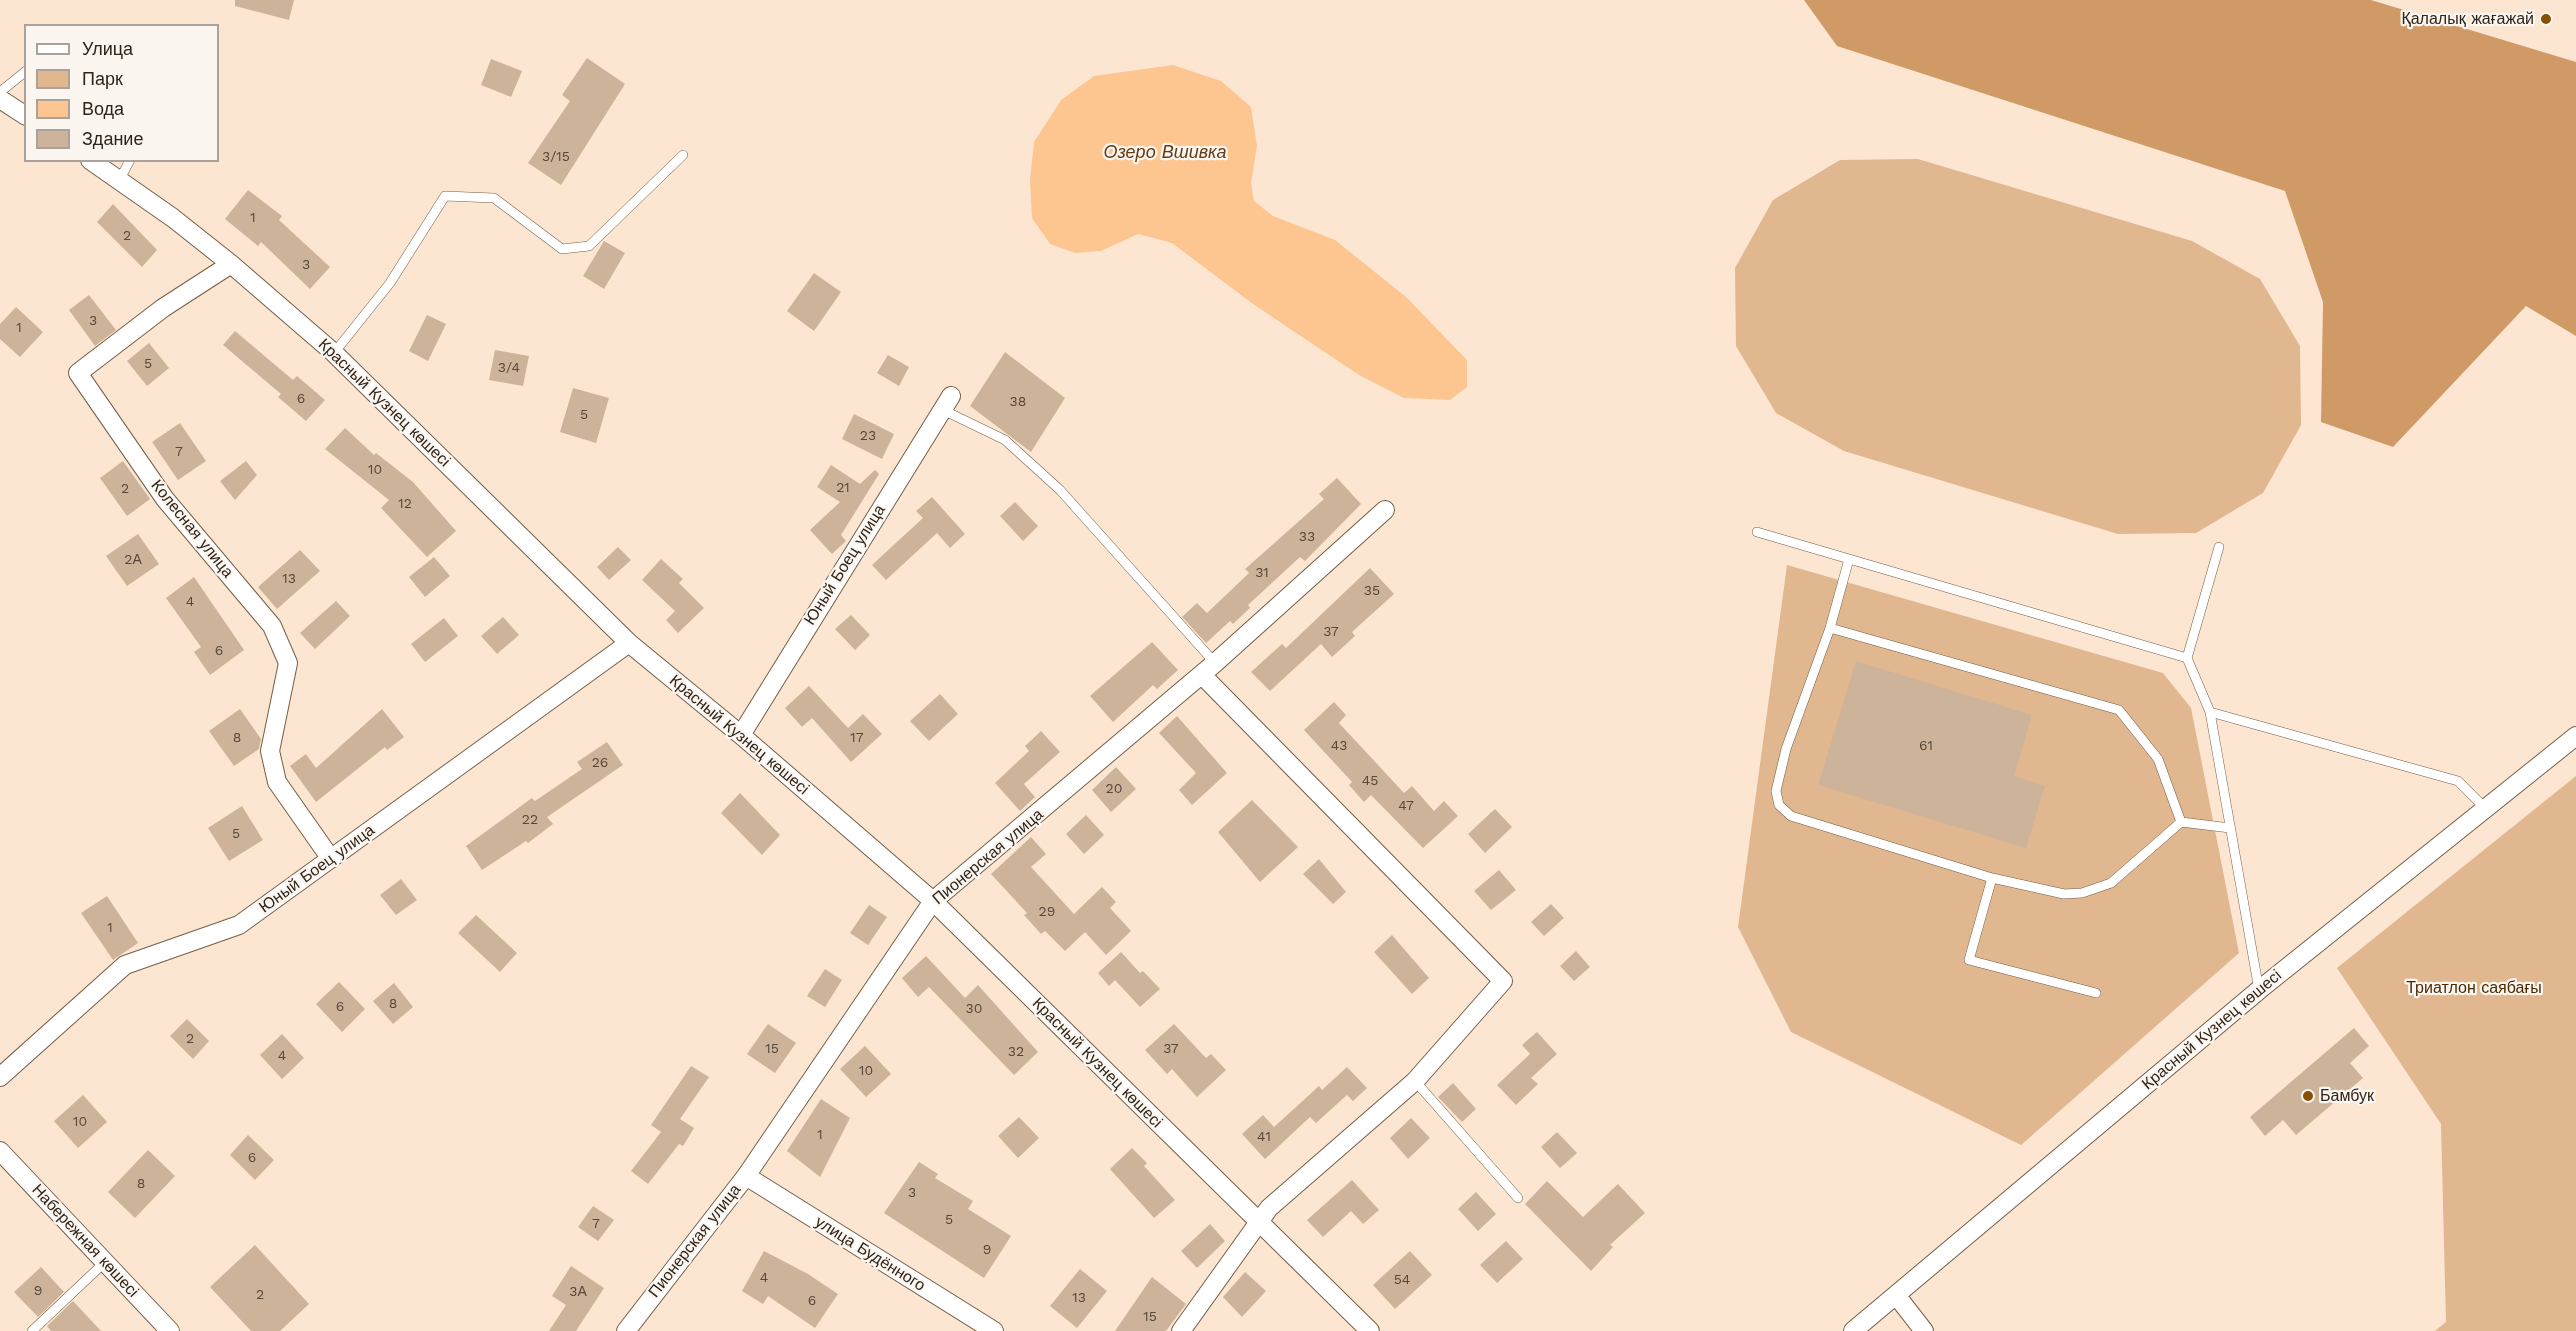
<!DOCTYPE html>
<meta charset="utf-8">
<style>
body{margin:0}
#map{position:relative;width:2576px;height:1331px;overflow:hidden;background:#fce6d1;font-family:"Work Sans",sans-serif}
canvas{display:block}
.legend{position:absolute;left:24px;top:24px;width:195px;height:138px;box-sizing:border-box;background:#fcf6f1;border:2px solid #aaa29b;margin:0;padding:8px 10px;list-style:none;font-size:18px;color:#2e241a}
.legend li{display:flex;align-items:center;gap:12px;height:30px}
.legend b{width:30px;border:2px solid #aaa29b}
</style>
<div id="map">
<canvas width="2576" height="1331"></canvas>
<ul class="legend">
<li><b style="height:8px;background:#fff"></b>Улица</li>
<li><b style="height:16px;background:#e0b78f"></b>Парк</li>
<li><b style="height:16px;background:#fdc691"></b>Вода</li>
<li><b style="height:16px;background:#ceb39b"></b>Здание</li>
</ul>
</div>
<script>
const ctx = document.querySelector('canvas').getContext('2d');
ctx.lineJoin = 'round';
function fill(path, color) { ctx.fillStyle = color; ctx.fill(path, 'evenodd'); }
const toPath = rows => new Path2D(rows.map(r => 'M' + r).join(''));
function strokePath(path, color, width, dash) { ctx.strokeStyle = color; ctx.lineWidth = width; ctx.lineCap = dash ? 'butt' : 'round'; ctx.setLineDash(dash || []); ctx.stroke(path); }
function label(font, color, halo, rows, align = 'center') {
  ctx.font = font + ' "Work Sans",sans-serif'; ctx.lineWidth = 4.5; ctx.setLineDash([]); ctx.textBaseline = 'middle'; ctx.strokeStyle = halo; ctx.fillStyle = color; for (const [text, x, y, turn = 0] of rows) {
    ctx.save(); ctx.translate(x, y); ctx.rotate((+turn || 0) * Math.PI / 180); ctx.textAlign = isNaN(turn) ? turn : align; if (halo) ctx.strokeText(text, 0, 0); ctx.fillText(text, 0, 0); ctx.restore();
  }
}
fill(toPath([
 [1918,159,2192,241,2260,279,2300,346,2301,425,2263,493,2196,533,2118,534,1844,451,1776,413,1736,346,1735,268,1773,200,1840,160],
 [1787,565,2163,673,2191,708,2239,953,2021,1145,1791,1032,1738,927],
 [2576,776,2576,1331,2435,1331,2446,1322,2441,1124,2337,968]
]), '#e0b78f');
fill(toPath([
 [1804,0,2371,0,2576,62,2576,336,2526,306,2393,447,2321,422,2323,302,2285,191,1837,46]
]), '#cf9a66');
fill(toPath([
 [1173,65,1221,81,1251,107,1257,146,1251,183,1254,201,1273,216,1335,240,1406,297,1467,360,1467,387,1450,400,1404,398,1359,375,1253,304,1172,243,1138,234,1101,251,1075,253,1050,244,1032,218,1030,180,1034,142,1061,100,1094,76]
]), '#fdc691');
fill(toPath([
 [235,0,294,0,289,20,235,6],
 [587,58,625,84,561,185,528,163,570,101,562,95],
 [491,59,522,71,511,97,481,85],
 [248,190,282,216,279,220,330,267,310,289,261,242,258,246,225,219],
 [113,204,157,250,142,267,97,222],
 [604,241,625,253,604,289,583,276],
 [814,273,841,292,814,331,787,311],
 [89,295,116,330,95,346,69,310],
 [16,307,43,332,20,357,0,339,0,324],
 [427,315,446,324,428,361,409,351],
 [235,331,293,380,297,376,325,400,306,421,278,397,281,394,223,345],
 [149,343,169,368,147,386,127,361],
 [495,350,529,356,523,386,489,380],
 [1005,352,1065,398,1031,452,970,406],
 [888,355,909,367,899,386,877,373],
 [573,388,609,398,596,443,560,432],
 [854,414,894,434,882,459,842,439],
 [180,423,206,461,178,480,152,442],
 [345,428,374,455,376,453,413,482,456,531,427,557,381,508,389,500,325,449],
 [123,461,150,499,127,516,100,478],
 [246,461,257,475,235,500,220,481],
 [831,465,860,484,875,470,879,474,841,535,846,541,832,554,810,530,840,502,817,487],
 [1337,478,1361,504,1305,561,1300,557,1248,605,1250,608,1233,624,1230,621,1206,643,1182,617,1197,603,1207,613,1249,573,1245,569,1324,499,1319,494],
 [932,497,965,534,950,548,937,533,886,580,872,565,923,518,916,511],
 [1015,502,1038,526,1023,541,1000,516],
 [138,534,159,564,127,586,106,556],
 [618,547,631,560,609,580,597,567],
 [300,550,320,571,277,609,258,587],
 [434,557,450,576,425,597,409,577],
 [661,559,683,579,679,583,704,608,678,633,666,620,675,611,642,580],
 [1370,568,1394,594,1352,632,1355,636,1332,657,1321,644,1270,691,1251,672,1282,644,1286,648],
 [194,577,244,650,210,675,194,652,201,647,166,598],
 [336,601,350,616,315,649,300,633],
 [851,615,870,635,855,650,835,629],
 [503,617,519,635,497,654,481,636],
 [444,618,458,636,425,662,411,644],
 [1152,642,1178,670,1157,689,1153,685,1113,722,1090,696],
 [1856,661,2032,715,2014,776,2045,786,2026,848,1818,785],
 [809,686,848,728,863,714,882,734,851,762,812,718,802,727,785,708],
 [940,694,958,714,929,741,910,721],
 [1334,702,1346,715,1339,723,1404,793,1412,786,1434,811,1444,801,1458,816,1423,848,1371,795,1364,802,1349,785,1352,782,1304,730],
 [240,709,261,739,259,749,234,766,209,731],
 [382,709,404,737,387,750,385,747,316,802,290,766,306,754,316,768],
 [1177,716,1227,773,1192,805,1179,790,1196,773,1159,733],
 [1041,731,1060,752,1024,784,1035,797,1020,811,995,783,1029,751,1025,746],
 [607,742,623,765,547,817,553,824,528,843,526,841,482,870,466,846,532,798,535,801,582,769,577,762],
 [1116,767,1136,789,1111,812,1092,790],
 [740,793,780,835,762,855,721,813],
 [1252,800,1298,847,1260,882,1218,832],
 [242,806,263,840,229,861,208,828],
 [1495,809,1512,827,1485,853,1468,834],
 [1086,815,1104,835,1084,854,1066,834],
 [1031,837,1046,854,1031,867,1074,914,1102,887,1116,902,1110,908,1131,931,1106,955,1085,932,1065,951,1045,931,1041,934,1024,915,1027,913,991,874],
 [1319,859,1346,892,1333,904,1303,874],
 [1499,870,1516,890,1491,910,1474,891],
 [401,879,417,900,396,915,380,895],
 [107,896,138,943,113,960,81,913],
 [1551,904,1564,918,1544,936,1531,922],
 [869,905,887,917,868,945,850,933],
 [476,915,517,953,500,972,458,933],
 [1392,935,1429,978,1412,994,1374,952],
 [1576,951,1590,967,1574,981,1560,966],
 [1121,952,1140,973,1143,971,1160,989,1140,1007,1115,980,1109,986,1098,973],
 [926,956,965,998,978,985,1038,1052,1014,1075,929,987,918,997,902,978],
 [825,969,842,980,825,1007,807,996],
 [339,982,365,1009,342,1032,316,1004],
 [394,983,413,1007,393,1024,373,1001],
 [187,1019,209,1041,193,1059,170,1036],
 [768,1024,796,1043,775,1073,747,1054],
 [1174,1024,1206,1058,1211,1054,1226,1070,1197,1097,1172,1069,1167,1074,1145,1050],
 [2354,1028,2369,1046,2350,1063,2363,1078,2296,1135,2283,1120,2265,1136,2250,1117],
 [1537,1032,1557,1054,1531,1078,1538,1084,1516,1105,1497,1085,1530,1054,1522,1045],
 [282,1034,304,1058,282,1079,260,1055],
 [865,1046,891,1074,866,1097,840,1069],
 [691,1066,709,1077,680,1119,694,1128,683,1146,679,1144,648,1184,631,1171,661,1132,651,1125],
 [1347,1067,1367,1088,1353,1101,1347,1095,1316,1123,1310,1117,1265,1159,1242,1134,1263,1115,1274,1127,1319,1086,1322,1090],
 [1453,1083,1476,1109,1462,1122,1438,1097],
 [83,1095,107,1122,78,1148,54,1121],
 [821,1099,850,1118,820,1177,787,1151],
 [1019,1117,1039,1138,1018,1158,998,1136],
 [1411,1118,1430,1138,1408,1159,1390,1138],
 [1557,1132,1577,1153,1560,1168,1541,1147],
 [248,1135,274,1160,255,1180,230,1155],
 [1132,1148,1147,1163,1144,1166,1175,1200,1154,1218,1110,1169],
 [148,1150,175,1176,135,1218,108,1192],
 [919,1162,938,1174,935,1178,973,1201,968,1209,1011,1236,984,1278,884,1213],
 [1352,1180,1379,1210,1363,1224,1351,1211,1323,1237,1307,1220],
 [1547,1181,1583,1217,1618,1184,1645,1213,1610,1245,1613,1247,1591,1271,1525,1204],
 [1476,1192,1496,1214,1478,1231,1458,1209],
 [593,1206,614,1220,598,1241,578,1227],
 [1210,1224,1225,1241,1197,1268,1181,1251],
 [1506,1241,1523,1259,1497,1283,1480,1265],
 [255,1245,309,1304,280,1331,251,1331,210,1287],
 [764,1251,808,1274,838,1294,815,1328,768,1296,763,1304,742,1291],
 [1410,1251,1432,1275,1395,1309,1373,1285],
 [571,1266,604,1288,576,1331,549,1331,566,1305,552,1296],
 [41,1267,64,1292,38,1317,14,1292],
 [1080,1269,1107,1291,1077,1328,1050,1306],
 [1245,1272,1266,1291,1242,1317,1223,1297],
 [1152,1277,1186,1304,1166,1331,1115,1331],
 [73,1301,101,1331,51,1331,47,1326]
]), '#ceb39b');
const service = toPath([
 [0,92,26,71],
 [119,181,130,160],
 [334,353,390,283,445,196,494,198,562,249,589,246,683,155],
 [943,410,1005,440,1060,490,1215,663],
 [1757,532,2187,658,2210,712,2259,990],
 [1830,628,1849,559],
 [2187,658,2219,547],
 [2210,712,2458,781,2486,809],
 [2181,822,2158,759,2119,710,1830,628,1786,749,1776,791,1779,805,1791,816,1992,878,2064,894,2082,893,2111,883,2181,822,2230,828],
 [1992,878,1969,960,2096,993],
 [1415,1081,1518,1198],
 [32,1331,105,1262]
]);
const minor = toPath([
 [0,99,26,116],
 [90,160,173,218,231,264,334,353,629,643,741,735,933,901,1370,1331],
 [231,264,163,308,78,373,165,499,272,626,288,663,270,751,277,782,331,859],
 [741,735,951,396],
 [0,1077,125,965,239,925,629,643],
 [0,1151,170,1331],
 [746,1176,994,1331],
 [1896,1295,1924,1331],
 [626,1331,746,1176,933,901,1215,663,1385,510],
 [1181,1331,1269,1208,1415,1081,1503,981,1202,675],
 [1853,1331,2259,990,2576,736]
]);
strokePath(service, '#755e47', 10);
strokePath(minor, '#755e47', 20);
strokePath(service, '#fff', 9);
strokePath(minor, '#fff', 18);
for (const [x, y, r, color] of [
 [2546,19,6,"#885003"],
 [2308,1096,6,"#885003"]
]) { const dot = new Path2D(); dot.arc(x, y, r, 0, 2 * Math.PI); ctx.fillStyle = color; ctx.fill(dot); strokePath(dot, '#fcf6f1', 2); }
label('14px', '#56483a', null, [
 ["3/15",556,157],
 ["1",253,218],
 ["2",127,236],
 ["3",306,265],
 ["3",93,321],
 ["1",19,328],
 ["5",148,364],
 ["3/4",509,368],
 ["6",301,399],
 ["38",1018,402],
 ["5",584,415],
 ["23",868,436],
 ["7",179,452],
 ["10",375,470],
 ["21",843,488],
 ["2",125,489],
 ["12",405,504],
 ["33",1307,537],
 ["2А",133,560],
 ["31",1262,573],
 ["13",289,579],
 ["35",1372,591],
 ["4",190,602],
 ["37",1331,632],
 ["6",219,651],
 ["8",237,738],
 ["17",857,738],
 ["43",1339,746],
 ["61",1926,746],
 ["26",600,763],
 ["45",1370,781],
 ["20",1114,789],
 ["47",1406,806],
 ["22",530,820],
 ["5",236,834],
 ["29",1047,912],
 ["1",110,928],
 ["8",393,1004],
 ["6",340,1007],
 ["30",974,1009],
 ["2",190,1039],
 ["15",772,1049],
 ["37",1171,1049],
 ["32",1016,1052],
 ["4",282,1056],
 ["10",866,1071],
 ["10",80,1122],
 ["1",820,1135],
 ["41",1264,1137],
 ["6",252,1158],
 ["8",141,1184],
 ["3",912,1193],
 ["5",949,1220],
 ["7",596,1224],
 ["9",987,1250],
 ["4",764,1278],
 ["54",1402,1280],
 ["9",38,1291],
 ["3А",578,1292],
 ["2",260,1295],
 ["13",1079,1298],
 ["6",812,1301],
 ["15",1150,1317]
]);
label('16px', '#2e241a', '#fcf6f1', [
 ["Қалалық жағажай",2534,19],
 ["Бамбук",2320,1096,"left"]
], 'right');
label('16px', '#2e241a', '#fcf6f1', [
 ["Красный Кузнец көшесі",384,403,44],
 ["Колесная улица",192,529,51],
 ["Юный Боец улица",845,565,-58],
 ["Красный Кузнец көшесі",739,735,40],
 ["Пионерская улица",988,857,-40],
 ["Юный Боец улица",317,869,-36],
 ["Красный Кузнец көшесі",2212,1030,-40],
 ["Красный Кузнец көшесі",1097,1063,45],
 ["Набережная көшесі",85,1241,47],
 ["Пионерская улица",695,1241,-52],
 ["улица Будённого",870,1254,32]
]);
label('16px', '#4d2a00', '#fcf6f1', [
 ["Триатлон саябағы",2474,988]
]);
label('italic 18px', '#613d15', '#fcf6f1', [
 ["Озеро Вшивка",1165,153]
]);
</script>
